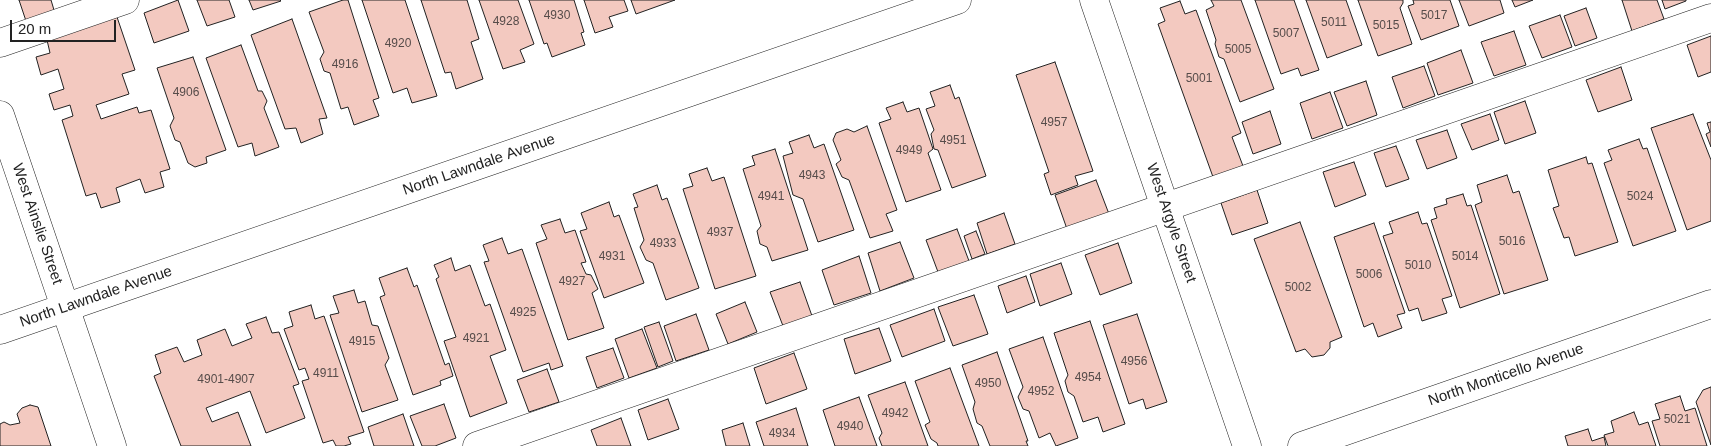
<!DOCTYPE html>
<style>
body{margin:0}
#map{position:relative;width:1711px;height:446px;overflow:hidden;background:#fff;font-family:Helvetica,sans-serif}
canvas{display:block}
.scale{position:absolute;left:10px;top:20px;width:106px;height:22px;box-sizing:border-box;border:2px solid #222;border-top:0;padding-left:6px;font-size:15px;line-height:18px;white-space:nowrap;color:#222;-webkit-text-stroke:4px #fff;paint-order:stroke}
</style>
<div id="map">
<canvas width="1711" height="446"></canvas>
<div class="scale">20 m</div>
</div>
<script>
const ctx = document.querySelector('canvas').getContext('2d');
ctx.lineJoin = 'round';
function fill(path, color) { ctx.fillStyle = color; ctx.fill(path, 'evenodd'); }
const toPath = rows => new Path2D(rows.map(r => 'M' + r).join(''));
function strokePath(path, color, width, dash) { ctx.strokeStyle = color; ctx.lineWidth = width; ctx.lineCap = dash ? 'butt' : 'round'; ctx.setLineDash(dash || []); ctx.stroke(path); }
function label(font, color, halo, rows, align = 'center') {
  ctx.font = font + ' Helvetica,sans-serif'; ctx.lineWidth = 4; ctx.setLineDash([]); ctx.textBaseline = 'middle'; ctx.strokeStyle = halo; ctx.fillStyle = color; for (const [text, x, y, turn = 0] of rows) {
    ctx.save(); ctx.translate(x, y); ctx.rotate((+turn || 0) * Math.PI / 180); ctx.textAlign = isNaN(turn) ? turn : align; if (halo) ctx.strokeText(text, 0, 0); ctx.fillText(text, 0, 0); ctx.restore();
  }
}
const building = toPath([
 [19,0,51,0,54,10,26,21,19,0],
 [178,0,189,31,154,43,144,13,178,0],
 [197,0,229,0,235,17,207,26,197,0],
 [249,0,280,0,281,1,253,10,249,0],
 [343,0,348,0,379,98,373,100,379,116,354,125,348,107,341,109,330,73,324,71,320,59,324,52,309,12,343,0],
 [362,0,405,0,437,96,412,103,407,88,393,93,362,0],
 [421,0,467,0,479,39,471,42,483,79,456,89,451,72,445,73,421,0],
 [479,0,518,0,534,44,520,50,525,62,503,69,479,0],
 [529,0,574,0,584,32,581,33,585,45,552,57,547,43,544,44,529,0],
 [584,0,624,0,628,11,609,17,613,27,595,33,584,0],
 [631,0,675,0,636,14,631,0],
 [1211,0,1241,0,1274,89,1240,102,1224,59,1219,57,1215,44,1216,40,1206,10,1214,6,1211,0],
 [1255,0,1294,0,1319,70,1301,76,1298,68,1281,74,1255,0],
 [1306,0,1346,0,1362,45,1327,58,1306,0],
 [1358,0,1403,0,1403,3,1400,8,1412,44,1378,56,1358,0],
 [1413,0,1450,0,1459,26,1421,40,1408,6,1414,4,1413,0],
 [1459,0,1500,0,1504,13,1469,26,1459,0],
 [1512,0,1533,0,1515,7,1512,0],
 [1622,0,1657,0,1664,19,1632,31,1622,0],
 [1662,0,1686,0,1686,1,1665,9,1662,0],
 [1180,1,1185,14,1196,10,1241,133,1232,137,1243,166,1213,177,1158,24,1165,21,1160,8,1180,1],
 [1586,8,1597,38,1575,46,1564,16,1586,8],
 [1560,15,1572,47,1542,58,1529,26,1560,15],
 [117,17,135,70,122,74,129,94,96,105,101,119,137,107,139,113,151,110,170,169,160,172,164,187,145,193,140,179,116,188,120,202,101,208,96,193,86,196,62,120,73,116,70,105,54,110,49,94,64,89,58,69,41,75,36,57,50,53,47,40,117,17],
 [292,19,327,118,319,119,323,134,301,143,296,128,285,129,251,35,292,19],
 [1514,31,1526,65,1494,76,1481,42,1514,31],
 [1711,36,1711,72,1698,77,1687,45,1711,36],
 [241,45,258,91,262,91,267,101,264,108,279,147,255,156,252,143,238,147,206,58,241,45],
 [1461,50,1473,83,1438,95,1427,63,1461,50],
 [193,57,226,150,206,157,207,163,195,167,188,163,180,142,175,140,170,126,174,118,157,68,193,57],
 [1055,62,1093,171,1075,176,1078,185,1051,195,1044,174,1049,172,1016,75,1055,62],
 [1424,66,1435,96,1403,108,1392,77,1424,66],
 [1621,67,1632,100,1598,112,1586,80,1621,67],
 [1366,81,1377,115,1347,126,1334,92,1366,81],
 [950,85,955,99,959,97,986,176,952,188,938,150,934,149,931,134,934,130,926,109,935,106,930,92,950,85],
 [1330,92,1343,128,1312,139,1300,103,1330,92],
 [1525,101,1536,133,1505,144,1494,112,1525,101],
 [903,102,907,112,919,108,933,149,928,153,941,190,906,202,879,123,891,119,886,108,903,102],
 [1270,111,1281,144,1253,154,1242,122,1270,111],
 [1490,114,1499,140,1472,150,1461,124,1490,114],
 [1693,114,1711,160,1711,221,1687,230,1651,128,1693,114],
 [1711,122,1711,147,1706,134,1710,132,1707,123,1711,122],
 [867,126,897,210,886,214,893,231,870,238,849,180,842,177,836,164,841,160,833,140,836,133,847,129,854,132,867,126],
 [1447,130,1457,158,1427,169,1416,140,1447,130],
 [809,135,814,148,824,144,854,230,818,242,803,199,793,195,783,156,793,153,789,142,809,135],
 [1639,139,1643,149,1647,148,1676,231,1633,246,1604,163,1612,160,1608,150,1639,139],
 [1396,146,1409,179,1386,187,1374,153,1396,146],
 [775,149,808,250,772,261,767,247,760,244,757,231,761,226,743,169,755,165,752,156,775,149],
 [1586,157,1588,164,1592,163,1618,242,1575,256,1569,237,1564,238,1553,208,1559,206,1548,170,1586,157],
 [1354,162,1366,195,1335,207,1323,172,1354,162],
 [707,168,712,181,724,177,756,276,715,289,683,189,693,186,689,174,707,168],
 [1507,175,1513,193,1519,191,1548,280,1504,294,1475,205,1482,202,1477,185,1507,175],
 [1096,180,1109,214,1067,229,1055,195,1096,180],
 [657,185,662,200,667,198,699,288,666,300,653,263,646,260,640,247,644,240,634,208,638,207,633,194,657,185],
 [1257,190,1268,223,1232,235,1221,203,1257,190],
 [1463,194,1467,206,1471,205,1500,294,1460,308,1431,220,1437,218,1434,208,1447,204,1446,199,1463,194],
 [609,202,614,217,619,215,644,283,604,298,580,231,587,229,581,213,609,202],
 [1418,212,1422,224,1427,223,1452,296,1442,299,1447,313,1422,321,1418,308,1409,311,1383,236,1393,233,1389,222,1418,212],
 [1004,213,1015,244,987,254,977,223,1004,213],
 [560,219,565,233,575,230,586,262,581,263,586,274,591,275,598,289,592,293,604,328,568,340,536,243,547,239,541,225,560,219],
 [1300,222,1342,337,1330,342,1330,348,1324,355,1312,357,1305,349,1296,352,1254,239,1300,222],
 [1374,223,1405,313,1397,315,1402,328,1378,337,1373,323,1364,327,1334,237,1374,223],
 [957,229,969,261,938,272,926,240,957,229],
 [976,231,985,254,972,259,964,236,976,231],
 [502,238,508,254,522,249,563,366,551,370,549,363,523,372,484,262,489,261,483,245,502,238],
 [900,242,914,278,880,291,868,253,900,242],
 [1118,243,1132,283,1100,295,1085,255,1118,243],
 [859,256,871,293,834,305,822,270,859,256],
 [451,258,455,271,470,265,485,306,490,304,506,350,490,356,507,403,470,417,444,341,456,337,436,279,439,277,434,265,451,258],
 [1061,263,1072,294,1040,306,1030,274,1061,263],
 [407,268,414,287,417,285,445,365,449,363,453,376,440,381,441,385,413,395,380,297,385,295,379,278,407,268],
 [1026,276,1035,302,1007,313,998,286,1026,276],
 [800,282,812,316,783,326,770,292,800,282],
 [354,290,358,303,365,301,372,325,378,326,389,358,385,365,398,400,362,412,330,315,339,313,333,296,354,290],
 [974,295,988,334,953,346,938,307,974,295],
 [745,302,757,332,728,344,716,314,745,302],
 [311,305,315,319,324,316,364,432,348,437,351,444,344,446,336,446,333,440,323,443,302,381,309,379,305,368,299,370,284,329,293,326,289,312,311,305],
 [934,309,945,341,902,357,890,325,934,309],
 [696,314,709,350,676,361,664,326,696,314],
 [1137,314,1167,402,1146,409,1143,399,1129,404,1103,325,1137,314],
 [266,317,272,333,279,332,299,384,293,386,305,418,266,433,250,391,206,408,212,422,238,412,251,446,181,446,154,376,161,373,155,355,177,347,184,362,202,355,197,340,225,329,232,346,252,338,246,324,266,317],
 [1090,321,1125,424,1103,432,1098,417,1083,422,1074,396,1068,392,1065,381,1068,375,1054,333,1090,321],
 [659,322,673,361,658,367,644,327,659,322],
 [879,328,891,361,855,374,844,339,879,328],
 [642,329,657,368,629,378,615,339,642,329],
 [1043,337,1078,438,1056,446,1050,433,1039,438,1029,411,1023,409,1018,397,1023,387,1009,349,1043,337],
 [613,348,624,378,597,388,586,357,613,348],
 [997,352,1028,441,1026,441,1028,446,990,446,982,426,977,423,973,409,975,402,962,365,997,352],
 [794,353,807,389,766,404,754,368,794,353],
 [950,368,979,446,938,446,937,443,931,439,925,425,930,422,915,381,950,368],
 [547,369,559,402,529,412,517,380,547,369],
 [905,382,928,446,882,446,879,438,882,433,868,395,905,382],
 [1711,387,1711,445,1696,402,1703,390,1711,387],
 [1680,396,1685,411,1695,408,1707,446,1660,446,1652,421,1660,419,1655,404,1680,396],
 [859,397,877,446,835,446,823,410,859,397],
 [668,399,679,429,648,440,638,410,668,399],
 [444,404,456,438,435,446,422,446,410,416,444,404],
 [30,405,38,407,51,446,0,446,0,424,4,422,10,425,20,423,17,414,22,408,30,405],
 [796,408,808,446,764,446,756,422,796,408],
 [1634,412,1639,425,1648,422,1656,446,1608,446,1604,435,1614,432,1611,421,1634,412],
 [403,414,414,446,374,446,368,427,403,414],
 [621,418,631,446,597,446,591,430,621,418],
 [743,423,750,446,726,446,722,430,743,423],
 [1588,429,1592,441,1604,437,1606,446,1568,446,1565,436,1588,429]
]);
fill(building, '#f3c9c0');
strokePath(building, '#222', 1);
const minor = toPath([
 [1094,0,1247,446],
 [0,43,125,0],
 [0,115,112,446],
 [0,330,957,0],
 [477,446,1711,18],
 [1302,446,1711,304]
]);
strokePath(minor, '#222', 29);
strokePath(minor, '#fff', 28);
label('12px', '#564c4a', null, [
 ["4930",557,16],
 ["5017",1434,16],
 ["4928",506,22],
 ["5011",1334,23],
 ["5015",1386,26],
 ["5007",1286,34],
 ["4920",398,44],
 ["5005",1238,50],
 ["4916",345,65],
 ["5001",1199,79],
 ["4906",186,93],
 ["4957",1054,123],
 ["4951",953,141],
 ["4949",909,151],
 ["4943",812,176],
 ["4941",771,197],
 ["5024",1640,197],
 ["4937",720,233],
 ["5016",1512,242],
 ["4933",663,244],
 ["4931",612,257],
 ["5014",1465,257],
 ["5010",1418,266],
 ["5006",1369,275],
 ["4927",572,282],
 ["5002",1298,288],
 ["4925",523,313],
 ["4921",476,339],
 ["4915",362,342],
 ["4956",1134,362],
 ["4911",326,374],
 ["4954",1088,378],
 ["4901-4907",226,380],
 ["4950",988,384],
 ["4952",1041,392],
 ["4942",895,414],
 ["5021",1677,420],
 ["4940",850,427],
 ["4934",782,434]
]);
label('15px', '#222', '#fff', [
 ["North Lawndale Avenue",479,165,-19],
 ["West Argyle Street",1171,223,71],
 ["West Ainslie Street",37,224,71],
 ["North Lawndale Avenue",96,297,-19],
 ["North Monticello Avenue",1506,375,-19]
]);
</script>
